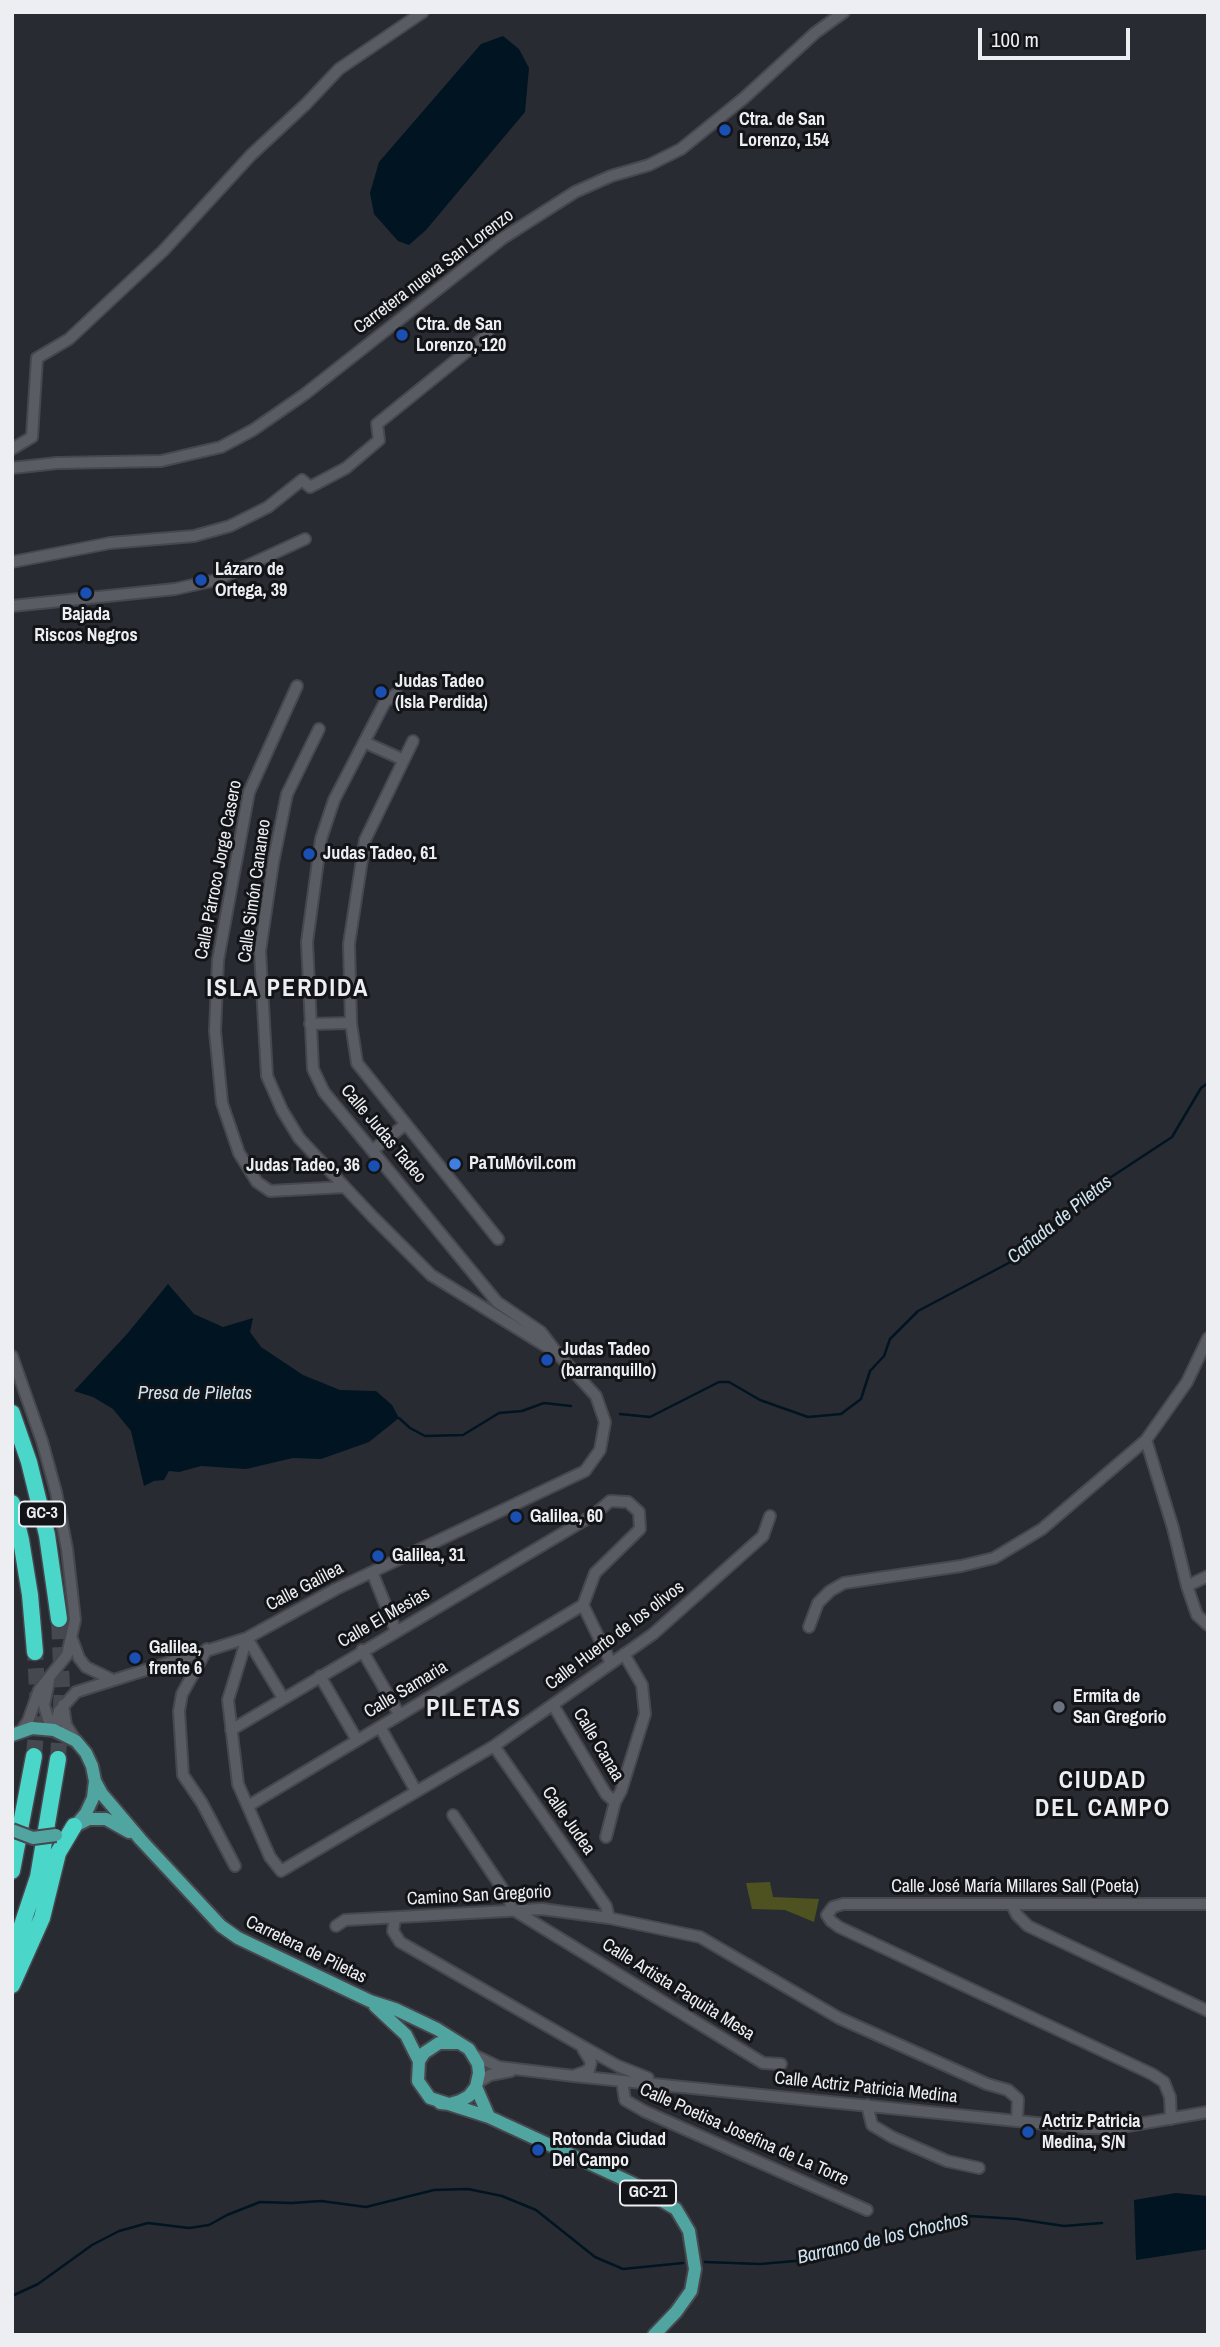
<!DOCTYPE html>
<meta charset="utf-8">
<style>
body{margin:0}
#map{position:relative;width:1220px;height:2347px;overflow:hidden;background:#292b32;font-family:"Archivo Narrow",sans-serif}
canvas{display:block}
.frame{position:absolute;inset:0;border:14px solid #eceef2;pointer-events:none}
.scale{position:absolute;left:978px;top:28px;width:152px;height:32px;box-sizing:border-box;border:4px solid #eceef2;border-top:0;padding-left:9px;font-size:21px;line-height:24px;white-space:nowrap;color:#eceef2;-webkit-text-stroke:5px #131417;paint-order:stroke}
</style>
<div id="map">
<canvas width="1220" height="2347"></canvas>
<div class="frame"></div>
<div class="scale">100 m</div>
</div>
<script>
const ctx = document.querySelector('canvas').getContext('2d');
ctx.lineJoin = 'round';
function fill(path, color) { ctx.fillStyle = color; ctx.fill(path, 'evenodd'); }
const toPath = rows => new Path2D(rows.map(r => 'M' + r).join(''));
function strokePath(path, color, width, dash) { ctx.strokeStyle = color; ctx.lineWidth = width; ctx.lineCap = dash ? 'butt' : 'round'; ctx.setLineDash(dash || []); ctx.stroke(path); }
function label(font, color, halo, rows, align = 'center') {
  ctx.font = font + ' "Archivo Narrow",sans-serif'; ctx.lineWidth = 6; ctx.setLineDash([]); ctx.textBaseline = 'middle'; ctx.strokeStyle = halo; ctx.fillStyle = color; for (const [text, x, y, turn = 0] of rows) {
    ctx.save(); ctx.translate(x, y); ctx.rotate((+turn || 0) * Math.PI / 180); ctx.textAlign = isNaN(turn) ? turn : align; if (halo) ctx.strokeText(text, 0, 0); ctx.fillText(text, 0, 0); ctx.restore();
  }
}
fill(toPath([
 [770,1882,773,1897,819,1899,814,1922,785,1910,752,1909,746,1883]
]), '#4e5120');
fill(toPath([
 [503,36,519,49,529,68,525,112,426,230,409,245,398,241,374,214,370,193,379,162,481,44],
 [168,1284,194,1314,223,1327,253,1318,250,1332,261,1347,303,1375,340,1390,376,1391,392,1405,399,1418,369,1442,321,1459,293,1458,246,1469,201,1466,179,1472,169,1471,164,1480,154,1481,144,1486,131,1431,113,1409,93,1397,74,1391,127,1334],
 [1176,2193,1208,2196,1208,2249,1136,2260,1134,2200]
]), '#001421');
strokePath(toPath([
 [620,1414,650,1417,719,1382,729,1382,760,1400,808,1417,841,1414,861,1399,870,1371,884,1356,890,1339,918,1311,1018,1258,1044,1238,1061,1215,1096,1187,1172,1137,1201,1088,1208,1083],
 [399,1418,410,1428,425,1436,463,1435,499,1413,522,1411,544,1403,571,1406],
 [705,2262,760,2264,818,2259,970,2216,1017,2219,1064,2226,1102,2223],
 [12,2296,38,2284,92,2245,119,2231,148,2223,189,2228,209,2225,227,2215,260,2202,292,2203,321,2201,366,2207,434,2190,468,2189,502,2196,536,2210,595,2257,623,2269,683,2263]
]), '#001421', 2.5);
strokePath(toPath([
 [34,1756,38,1708,35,1652],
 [58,1759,62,1689,59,1619]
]), '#46484f', 16, [16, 8]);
const minor = toPath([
 [12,449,32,437,37,358,69,339,163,251,251,155,306,104,339,69,423,12],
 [12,468,57,463,161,461,221,447,253,430,305,394,503,238,575,192,611,176,649,165,681,149,744,98,815,33,844,12],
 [12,562,110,543,194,536,230,526,268,507,302,480,310,487,346,468,379,440,377,424,487,335],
 [12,606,175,589,216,580,305,539],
 [297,686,249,792,218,960,215,1031,222,1103,239,1153,257,1182,270,1191,344,1187],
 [319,729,287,794,273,863,260,951,267,1076,282,1110,299,1138,372,1216,431,1275,552,1350],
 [413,741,365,840,349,944,351,1023,357,1063,498,1239],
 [364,742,404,760],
 [310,1024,351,1023],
 [374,1149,406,1124],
 [12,1356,42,1441,56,1492,67,1549,75,1620,67,1655,39,1690,28,1721,22,1730],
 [1146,1440,1173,1528,1187,1586,1197,1615,1208,1625],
 [372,1572,396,1631],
 [1187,1586,1208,1576],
 [809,1627,818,1603,830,1591,844,1583,961,1566,994,1558,1042,1529,1146,1440,1187,1382,1208,1338],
 [247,1638,228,1700,238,1784,270,1857,281,1871,494,1746,653,1634,763,1536,770,1516],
 [247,1638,283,1698],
 [72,1639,79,1658,86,1667,111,1679],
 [207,1649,182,1694,179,1711,183,1775,202,1803,235,1866],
 [362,1650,399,1714],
 [320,1676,357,1740],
 [49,1681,44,1705,51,1729],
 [63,1705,66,1725,76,1741],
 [553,1705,606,1794,615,1802],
 [380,1727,416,1791],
 [54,1730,59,1711,76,1692,247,1638,336,1589,585,1471,600,1450,605,1422,596,1396,557,1353,541,1332,497,1302,324,1092,313,1069,307,942,321,839,334,800,385,702,396,694],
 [231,1730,595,1514,610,1501,628,1502,639,1512,640,1529,595,1573,583,1605,611,1663],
 [494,1746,606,1906,609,1918],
 [248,1806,583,1605],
 [453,1815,508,1897,512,1909,763,2063,781,2064],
 [606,1837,615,1802,621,1791,645,1714,642,1685,624,1654],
 [1012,1905,1017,1915,1028,1926,1208,2011],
 [395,1918,393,1931,400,1942,582,2046,618,2066,648,2078],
 [336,1926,345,1920,542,1909,609,1918,700,1937,839,2018,987,2084,1008,2090,1018,2099,1017,2120],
 [474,2055,499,2067,574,2076,1086,2128,1116,2128,1208,2112],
 [576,2075,589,2070,591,2062,583,2049],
 [622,2081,625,2100,644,2111,867,2210],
 [477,2083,490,2075,511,2071],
 [867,2105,872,2125,892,2137,947,2161,979,2168],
 [1171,2119,1170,2097,1164,2082,1152,2074,839,1927,831,1921,827,1915,833,1907,843,1904,1208,1904]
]);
const major = toPath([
 [12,1735,32,1728,54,1730,76,1741,86,1753,92,1766,95,1781,93,1798,86,1813,76,1825],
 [95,1781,102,1794,141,1840,221,1926,238,1938,370,2001,395,2009,437,2029,469,2049,478,2064,479,2073,476,2087,469,2096,460,2101,450,2104,440,2103],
 [79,1824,89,1819,106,1819,129,1832],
 [375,2006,406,2035,419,2061],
 [457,2043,439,2043,424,2053,419,2061,418,2081,430,2098,489,2117,632,2183,676,2209,689,2231,695,2269,691,2291,676,2312,654,2335],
 [476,2087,489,2117]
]);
const highway = toPath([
 [12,1413,29,1462,47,1535,59,1619],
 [12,1503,21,1540,30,1595,35,1652],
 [12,1871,34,1756],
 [12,1955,38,1877,58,1759],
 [12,1985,42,1918,58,1853,74,1826]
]);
strokePath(minor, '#46484e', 14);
strokePath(major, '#46484e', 16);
strokePath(highway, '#46484e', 19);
strokePath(minor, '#5a5c64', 10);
strokePath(major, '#51a5a1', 12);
strokePath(highway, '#4bd6ca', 16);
const majorBridge = toPath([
 [12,1830,33,1838,56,1835]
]);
strokePath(majorBridge, '#46484e', 16, []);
strokePath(majorBridge, '#51a5a1', 12);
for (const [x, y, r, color] of [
 [725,130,7,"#1a4fb4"],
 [402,335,7,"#1a4fb4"],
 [201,580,7,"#1a4fb4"],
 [86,593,7,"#1a4fb4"],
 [381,692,7,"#1a4fb4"],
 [309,854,7,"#1a4fb4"],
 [455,1164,7,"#3f7fe0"],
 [374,1166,7,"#1a4fb4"],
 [547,1360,7,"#1a4fb4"],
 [516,1517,7,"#1a4fb4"],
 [378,1556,7,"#1a4fb4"],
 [135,1658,7,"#1a4fb4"],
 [1059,1707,7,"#6b7280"],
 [1028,2132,7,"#1a4fb4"],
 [538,2150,7,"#1a4fb4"]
]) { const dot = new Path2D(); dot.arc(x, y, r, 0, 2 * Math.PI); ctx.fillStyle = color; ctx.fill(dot); strokePath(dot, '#131417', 2.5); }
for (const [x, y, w] of [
 [42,1514,46],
 [648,2193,56]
]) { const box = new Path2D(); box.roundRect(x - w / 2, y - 12.5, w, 25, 5); ctx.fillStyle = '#131417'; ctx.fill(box); strokePath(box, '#eceef2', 2); }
label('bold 16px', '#eceef2', null, [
 ["GC-3",42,1514],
 ["GC-21",648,2193]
]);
label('bold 18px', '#eceef2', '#131417', [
 ["Ctra. de San",739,120],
 ["Lorenzo, 154",739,141],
 ["Ctra. de San",416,325],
 ["Lorenzo, 120",416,346],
 ["Lázaro de",215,570],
 ["Ortega, 39",215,591],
 ["Bajada",86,615,"center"],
 ["Riscos Negros",86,636,"center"],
 ["Judas Tadeo",395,682],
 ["(Isla Perdida)",395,703],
 ["Judas Tadeo, 61",323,854],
 ["PaTuMóvil.com",469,1164],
 ["Judas Tadeo, 36",360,1166,"right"],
 ["Judas Tadeo",561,1350],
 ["(barranquillo)",561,1371],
 ["Galilea, 60",530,1517],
 ["Galilea, 31",392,1556],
 ["Galilea,",149,1648],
 ["frente 6",149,1669],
 ["Ermita de",1073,1697],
 ["San Gregorio",1073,1718],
 ["Actriz Patricia",1042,2122],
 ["Medina, S/N",1042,2143],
 ["Rotonda Ciudad",552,2140],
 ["Del Campo",552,2161]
], 'left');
label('18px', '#eceef2', '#131417', [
 ["Carretera nueva San Lorenzo",434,272,-37],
 ["Calle Párroco Jorge Casero",219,870,-79],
 ["Calle Simón Cananeo",255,891,-82],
 ["Calle Judas Tadeo",383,1134,50],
 ["Calle Galilea",305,1587,-28],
 ["Calle El Mesias",384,1618,-30],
 ["Calle Huerto de los olivos",615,1636,-37],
 ["Calle Samaria",406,1690,-31],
 ["Calle Canaa",598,1745,59],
 ["Calle Judea",568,1821,55],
 ["Calle José María Millares Sall (Poeta)",1015,1887],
 ["Camino San Gregorio",479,1896,-3],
 ["Carretera de Piletas",306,1950,26],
 ["Calle Artista Paquita Mesa",678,1990,32],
 ["Calle Actriz Patricia Medina",866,2088,6],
 ["Calle Poetisa Josefina de La Torre",744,2135,24]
]);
label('italic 19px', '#cfe4f0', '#131417', [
 ["Cañada de Piletas",1060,1220,-39],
 ["Presa de Piletas",195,1394],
 ["Barranco de los Chochos",883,2239,-13]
]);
ctx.letterSpacing = '2px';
label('bold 24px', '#eceef2', '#131417', [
 ["ISLA PERDIDA",288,990],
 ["PILETAS",474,1710],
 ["CIUDAD",1103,1782],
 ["DEL CAMPO",1103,1810]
]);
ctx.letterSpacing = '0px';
</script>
